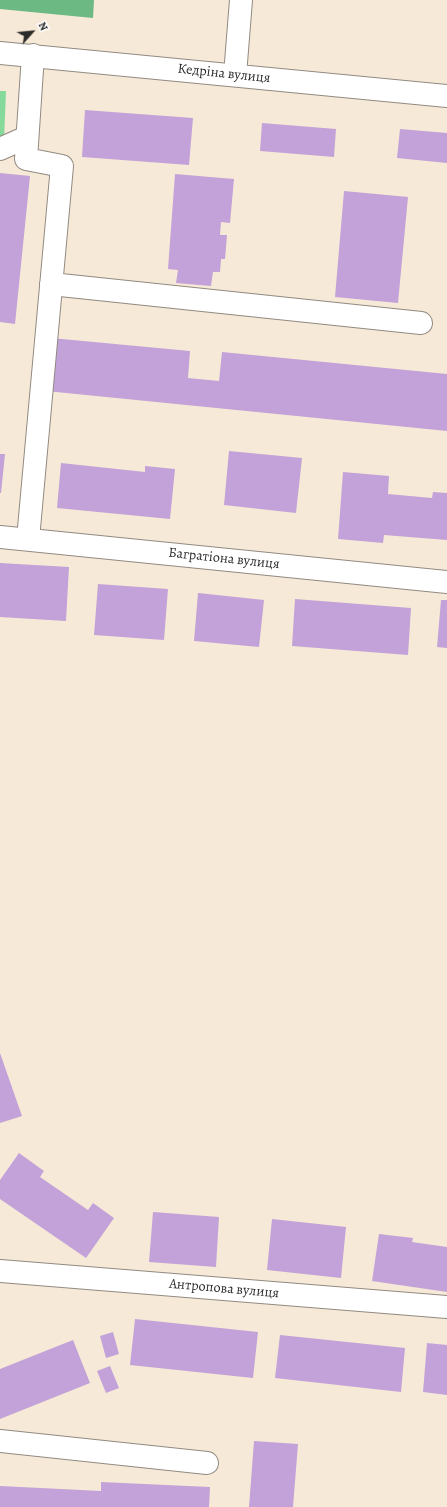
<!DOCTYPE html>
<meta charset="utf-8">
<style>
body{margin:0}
#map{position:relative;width:447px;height:1507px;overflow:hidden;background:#f7e9d7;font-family:Alegreya,serif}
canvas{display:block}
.north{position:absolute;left:12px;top:12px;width:40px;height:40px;-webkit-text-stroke:3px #fff;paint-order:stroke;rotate:63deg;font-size:11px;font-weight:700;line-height:16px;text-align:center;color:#2b2b2b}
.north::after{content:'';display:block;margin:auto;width:14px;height:18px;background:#2b2b2b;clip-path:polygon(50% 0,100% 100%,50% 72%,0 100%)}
</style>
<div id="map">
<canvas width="447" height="1507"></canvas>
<div class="north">N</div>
</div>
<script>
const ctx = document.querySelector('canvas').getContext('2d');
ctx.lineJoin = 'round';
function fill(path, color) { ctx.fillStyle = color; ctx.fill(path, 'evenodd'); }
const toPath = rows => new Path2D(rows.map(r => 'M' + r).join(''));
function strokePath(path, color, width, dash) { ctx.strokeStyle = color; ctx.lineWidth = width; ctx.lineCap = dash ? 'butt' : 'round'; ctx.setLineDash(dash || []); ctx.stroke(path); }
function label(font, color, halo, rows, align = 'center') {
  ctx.font = font + ' Alegreya,serif'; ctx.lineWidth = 4; ctx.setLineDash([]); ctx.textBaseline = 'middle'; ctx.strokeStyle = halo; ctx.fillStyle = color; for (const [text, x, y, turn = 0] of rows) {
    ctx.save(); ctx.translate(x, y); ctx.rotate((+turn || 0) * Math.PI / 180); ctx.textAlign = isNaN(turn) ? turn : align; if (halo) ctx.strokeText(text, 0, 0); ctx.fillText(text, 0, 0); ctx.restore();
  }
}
fill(toPath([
 [0,91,6,91,4,140,0,141]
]), '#85d99b');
fill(toPath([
 [0,0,94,0,93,18,0,9]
]), '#6cb983');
fill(toPath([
 [85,110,193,118,189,165,82,157],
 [262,123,336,129,334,157,260,151],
 [400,129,447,133,447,163,397,158],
 [0,173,30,176,15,324,0,322],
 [175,174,234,179,230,223,221,222,220,235,227,235,225,259,221,259,220,272,213,272,211,286,176,283,178,270,168,269],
 [344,191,408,197,398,303,335,297],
 [51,338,190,351,188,378,219,381,222,352,447,374,447,431,46,391],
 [229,451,302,458,296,513,224,505],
 [0,454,5,454,1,493,0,493],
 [61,463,145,472,145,466,175,469,170,519,57,508],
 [343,472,389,476,388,494,432,498,433,492,447,493,447,540,384,535,383,543,338,539],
 [0,563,69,567,66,621,0,617],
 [98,584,168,589,164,640,94,635],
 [198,593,264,600,259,647,194,641],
 [295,599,411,608,408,655,292,646],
 [441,600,447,600,447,648,437,647],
 [0,1053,22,1116,0,1123],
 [19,1153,44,1171,40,1177,88,1210,93,1203,114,1218,86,1258,0,1199,0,1180],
 [153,1212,219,1217,216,1267,149,1262],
 [272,1219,346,1227,341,1278,267,1270],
 [379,1234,413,1238,412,1242,447,1247,447,1292,372,1281],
 [135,1319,258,1332,253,1378,130,1365],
 [113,1332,119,1354,106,1358,100,1336],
 [280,1335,405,1348,401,1392,275,1378],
 [73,1340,90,1383,0,1419,0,1369],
 [427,1343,447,1345,447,1395,423,1392],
 [110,1366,119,1388,106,1393,97,1371],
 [254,1441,298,1444,293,1507,249,1507],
 [101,1482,210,1487,209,1507,0,1507,0,1486,101,1491]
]), '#c2a2d8');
const minor = toPath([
 [0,53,447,96],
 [235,75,241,0],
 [0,149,27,137],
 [51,284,421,323],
 [0,537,447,582],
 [28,539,62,166,26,159,33,55],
 [0,1271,447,1307],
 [0,1441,207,1463]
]);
strokePath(minor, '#918a81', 24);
strokePath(minor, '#fff', 22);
label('14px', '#2b2b2b', '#fff', [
 ["Кедріна вулиця",224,74,6],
 ["Багратіона вулиця",224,559,6],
 ["Антропова вулиця",224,1289,5]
]);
</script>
